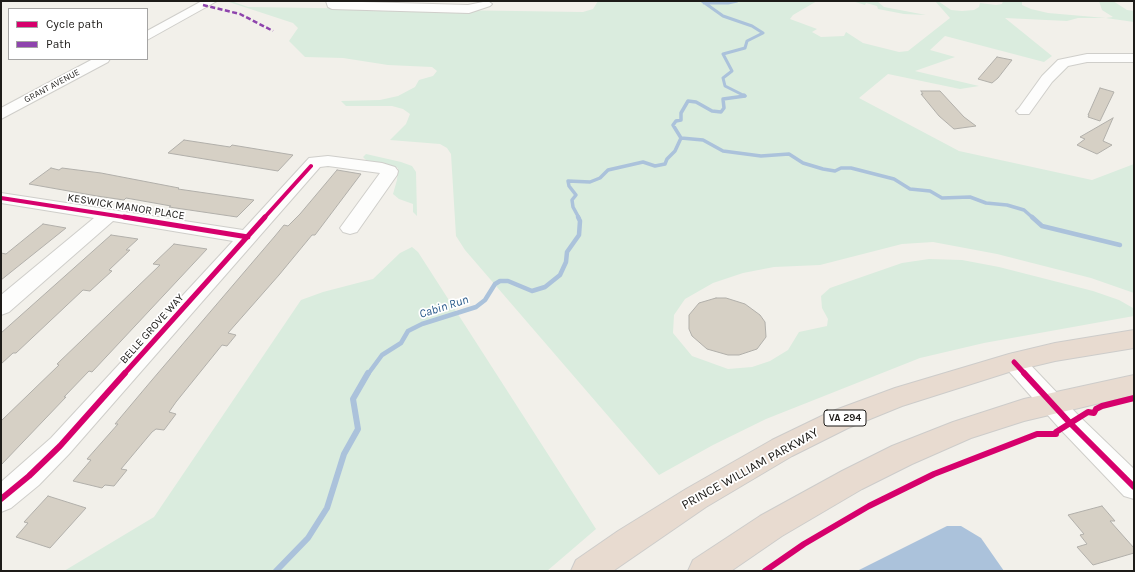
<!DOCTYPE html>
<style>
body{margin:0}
#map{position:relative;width:1135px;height:572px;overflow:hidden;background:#f2f0ea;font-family:Karla,sans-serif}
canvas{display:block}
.frame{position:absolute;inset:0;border:2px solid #1d1b18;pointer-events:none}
.legend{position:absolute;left:8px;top:8px;width:140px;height:52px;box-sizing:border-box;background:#fff;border:1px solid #a5a4a3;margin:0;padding:5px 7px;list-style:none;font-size:12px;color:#1d1b18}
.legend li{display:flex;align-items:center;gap:8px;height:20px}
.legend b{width:20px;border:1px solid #a5a4a3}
</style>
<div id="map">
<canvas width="1135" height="572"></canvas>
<div class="frame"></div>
<ul class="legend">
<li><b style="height:5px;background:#d6006c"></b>Cycle path</li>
<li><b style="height:5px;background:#8e44ad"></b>Path</li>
</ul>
</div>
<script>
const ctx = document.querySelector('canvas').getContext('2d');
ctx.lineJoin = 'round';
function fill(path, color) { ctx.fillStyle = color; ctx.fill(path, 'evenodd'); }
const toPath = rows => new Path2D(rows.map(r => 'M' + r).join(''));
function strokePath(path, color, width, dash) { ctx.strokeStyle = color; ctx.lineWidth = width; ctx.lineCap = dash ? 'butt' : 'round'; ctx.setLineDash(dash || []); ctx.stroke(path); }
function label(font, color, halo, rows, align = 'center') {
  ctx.font = font + ' Karla,sans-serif'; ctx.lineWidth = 3.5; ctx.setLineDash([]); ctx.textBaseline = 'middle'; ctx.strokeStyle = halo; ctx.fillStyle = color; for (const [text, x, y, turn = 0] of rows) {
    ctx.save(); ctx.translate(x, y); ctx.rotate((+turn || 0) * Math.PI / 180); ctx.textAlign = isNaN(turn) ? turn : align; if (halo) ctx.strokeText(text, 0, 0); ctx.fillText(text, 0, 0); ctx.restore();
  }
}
fill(toPath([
 [231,1,248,7,583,12,593,9,598,1,817,1,793,15,790,19,817,29,812,32,821,37,844,36,846,32,863,43,899,52,908,51,950,18,935,1,938,1,951,10,962,11,974,10,979,7,980,3,996,5,1002,4,1003,1,1022,1,1022,5,1031,9,1048,13,1106,18,1113,17,1102,10,1099,1,1113,1,1127,10,1134,11,1134,22,1106,18,1078,18,1067,21,1005,18,1052,56,1044,62,945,36,930,50,955,57,915,71,979,86,960,89,888,74,859,98,959,151,1092,180,1134,164,1134,293,1091,278,997,254,933,242,902,244,820,265,774,267,743,273,713,283,685,299,674,315,673,333,692,356,728,369,752,367,770,361,788,350,799,332,827,326,828,319,822,308,821,296,830,288,902,263,929,259,962,260,999,267,1093,291,1119,300,1133,308,1134,316,984,343,920,358,766,419,713,445,659,475,465,250,456,236,451,154,447,148,440,144,390,140,406,124,410,114,403,109,392,106,346,106,341,101,380,100,398,96,415,87,419,80,433,76,437,71,432,67,388,65,343,58,305,57,289,41,298,28,293,23,229,2],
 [852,1,877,1,884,7,926,15,904,14,878,9,877,6,866,3,865,5],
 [366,154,401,162,412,166,416,172,417,216,413,212,413,204,399,199,393,194,397,180,398,168,366,160,363,157],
 [412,247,418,252,596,529,547,571,64,571,154,517,301,300,323,292,373,279,400,253]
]), '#daecde');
fill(toPath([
 [947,526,961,526,981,538,1004,571,857,571]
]), '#abc2db');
strokePath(toPath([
 [702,1,723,16,752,26,763,33,747,41,745,48,723,54,732,71,723,78,725,86,745,96,743,96],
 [704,3,728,3,737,1]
]), '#abc2db', 3);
strokePath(toPath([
 [681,138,703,140,723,151,761,156,789,154,803,163,823,169,835,171,841,168,851,168,894,179,910,189,930,191,942,198,970,197,986,203,1007,205,1024,210,1033,218],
 [579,218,573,207,572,200,576,195,569,186,568,181,590,182,600,178,608,170,643,162,655,166,665,164,667,159,675,151,681,138,673,125,676,121,681,120,681,113,688,101,696,102,712,111,721,112,724,108,723,99,745,96,744,95]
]), '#abc2db', 3.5);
strokePath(toPath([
 [1032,217,1042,226,1120,245],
 [368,374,382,355,401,343,408,331,422,324,476,307,485,300,495,284,500,281,508,281,532,291,545,287,560,275,566,262,567,252,579,235,580,221,578,217]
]), '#abc2db', 4.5);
strokePath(toPath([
 [276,571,308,538,327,508,344,454,358,429,353,399,368,373]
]), '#abc2db', 6);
const building = toPath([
 [997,57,1012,60,998,78,992,83,978,79,997,57],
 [1100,88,1114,92,1100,121,1088,117,1089,115,1088,115,1100,88],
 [921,91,940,91,964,117,976,126,954,129,939,116,921,94,923,94,921,91],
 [1113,118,1103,141,1112,145,1097,154,1077,145,1085,139,1080,137,1113,118],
 [184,140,230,147,232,145,293,155,278,171,168,153,184,140],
 [51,168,59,170,62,168,101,173,179,188,178,189,254,200,237,217,169,207,171,206,126,198,124,200,97,196,29,184,51,168],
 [337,170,361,174,315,235,312,235,279,275,228,333,236,335,227,346,222,345,176,402,169,412,176,414,164,430,156,429,152,432,121,469,127,470,114,486,105,485,102,488,73,481,91,460,87,459,118,424,115,424,152,380,275,236,284,225,288,226,300,214,337,170],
 [43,224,66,228,1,280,1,253,6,254,43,224],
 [111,235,138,239,126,250,130,250,109,270,112,271,90,291,83,290,16,353,13,353,1,364,1,333,111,235],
 [174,244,207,249,92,372,89,371,64,397,66,397,1,465,1,421,59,365,57,364,160,265,153,264,174,244],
 [716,298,726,298,745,304,760,315,765,322,766,337,757,349,739,355,728,355,707,349,692,336,689,329,689,315,699,303,716,298],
 [48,496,86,508,50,548,16,537,28,523,24,522,48,496],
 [1102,506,1115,521,1110,521,1134,548,1134,553,1093,565,1077,547,1087,544,1080,535,1084,534,1068,515,1102,506]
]);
fill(building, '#d6d0c5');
strokePath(building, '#b1afaa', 1);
const minor = toPath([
 [202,1,217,1,147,40,147,31,202,1],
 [326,1,468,5,488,1,492,4,490,6,469,13,332,9,328,7,326,1],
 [1087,54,1134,54,1134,62,1087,62,1068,66,1052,82,1029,114,1019,114,1016,111,1019,108,1042,76,1058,60,1087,54],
 [93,59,110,59,108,62,1,119,1,108,93,59],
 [328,156,382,163,395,167,398,171,397,175,357,232,350,234,343,232,340,228,380,173,328,166,320,167,69,454,39,485,11,508,1,512,1,482,51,438,233,241,113,221,9,312,1,315,1,295,94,218,1,203,1,193,243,230,309,158,328,156],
 [1014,353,1022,356,1079,416,1134,469,1134,499,1124,496,1061,430,1006,368,1002,362,1006,356,1014,353]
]);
const highway = toPath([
 [1134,330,1134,348,1055,361,1009,372,902,406,848,428,792,456,706,507,613,571,571,571,576,560,618,531,686,489,772,440,830,412,895,388,1009,354,1055,343,1134,330],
 [1134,375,1134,395,1024,421,971,438,912,464,862,489,782,536,731,571,688,571,693,560,760,516,842,471,892,446,953,422,1024,399,1134,375]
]);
strokePath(minor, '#cfceca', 2);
strokePath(highway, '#cdccca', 2);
fill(minor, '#fdfdfc');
fill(highway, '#e8dbd0');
strokePath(toPath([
 [203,5,240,14,273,31]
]), '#8e44ad', 2.5, [5, 2.5]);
strokePath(toPath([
 [1,198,130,218],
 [264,218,311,166]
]), '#d6006c', 4);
strokePath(toPath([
 [124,217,248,237],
 [1014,362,1025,374],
 [124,374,265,217]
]), '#d6006c', 5);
strokePath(toPath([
 [1024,373,1070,423,1134,487],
 [1,499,29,476,60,446,125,373],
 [765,571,804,544,869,506,934,474,1037,434,1056,434,1056,432,1088,412,1094,413,1096,409,1102,406,1134,398]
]), '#d6006c', 6);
label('9px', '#1d1b18', '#fff', [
 ["GRANT AVENUE",52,86,-28]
]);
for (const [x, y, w] of [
 [845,418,42]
]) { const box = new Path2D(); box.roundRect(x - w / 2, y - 8, w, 16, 3); ctx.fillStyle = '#fff'; ctx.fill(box); strokePath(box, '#1d1b18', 1); }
label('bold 10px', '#1d1b18', null, [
 ["VA 294",845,418]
]);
label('11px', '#1d1b18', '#fff', [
 ["KESWICK MANOR PLACE",126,207,9],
 ["BELLE GROVE WAY",152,329,-48]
]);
label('italic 12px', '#275889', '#fff', [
 ["Cabin Run",444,307,-18]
]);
label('13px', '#1d1b18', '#fff', [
 ["PRINCE WILLIAM PARKWAY",750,469,-29]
]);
</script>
